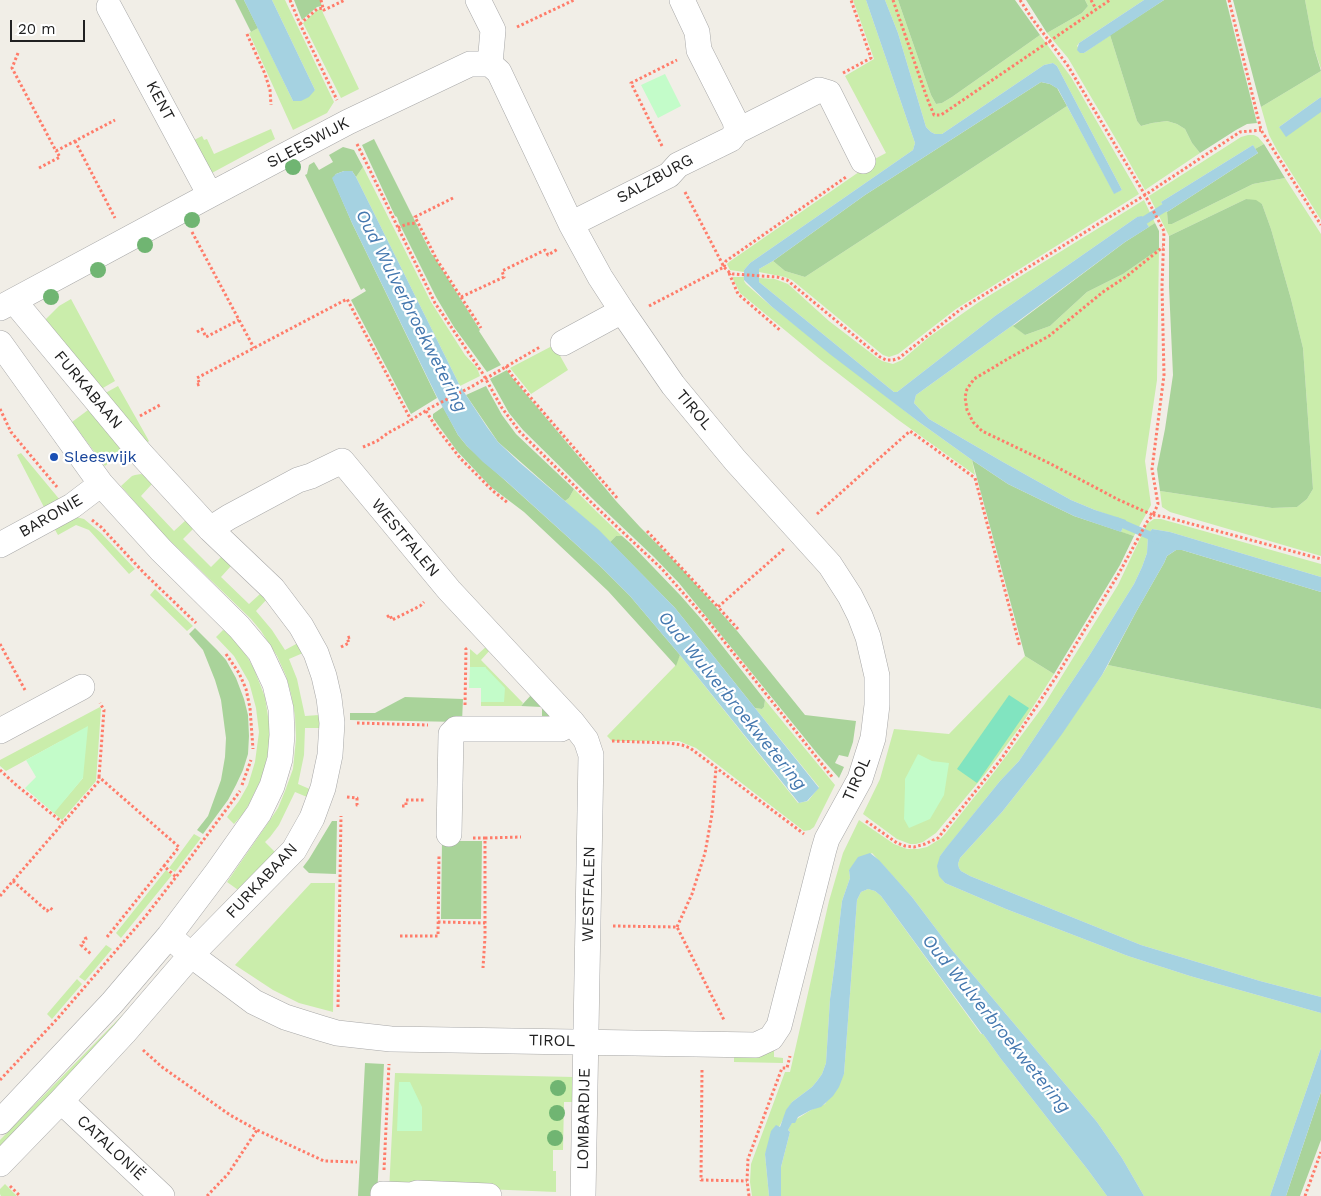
<!DOCTYPE html>
<meta charset="utf-8">
<style>
body{margin:0}
#map{position:relative;width:1321px;height:1196px;overflow:hidden;background:#f1eee7;font-family:"Work Sans",sans-serif}
canvas{display:block}
.scale{position:absolute;left:10px;top:20px;width:75px;height:22px;box-sizing:border-box;border:2px solid #212121;border-top:0;padding-left:6px;font-size:15px;line-height:18px;white-space:nowrap;color:#212121;-webkit-text-stroke:4px #fff;paint-order:stroke}
</style>
<div id="map">
<canvas width="1321" height="1196"></canvas>
<div class="scale">20 m</div>
</div>
<script>
const ctx = document.querySelector('canvas').getContext('2d');
ctx.lineJoin = 'round';
function fill(path, color) { ctx.fillStyle = color; ctx.fill(path, 'evenodd'); }
const toPath = rows => new Path2D(rows.map(r => 'M' + r).join(''));
function strokePath(path, color, width, dash) { ctx.strokeStyle = color; ctx.lineWidth = width; ctx.lineCap = dash ? 'butt' : 'round'; ctx.setLineDash(dash || []); ctx.stroke(path); }
function label(font, color, halo, rows, align = 'center') {
  ctx.font = font + ' "Work Sans",sans-serif'; ctx.lineWidth = 4.5; ctx.setLineDash([]); ctx.textBaseline = 'middle'; ctx.strokeStyle = halo; ctx.fillStyle = color; for (const [text, x, y, turn = 0] of rows) {
    ctx.save(); ctx.translate(x, y); ctx.rotate((+turn || 0) * Math.PI / 180); ctx.textAlign = isNaN(turn) ? turn : align; if (halo) ctx.strokeText(text, 0, 0); ctx.fillText(text, 0, 0); ctx.restore();
  }
}
fill(toPath([
 [272,0,285,0,334,102,327,113,293,130,249,33,258,28,293,101,315,90],
 [853,0,866,0,915,143,913,150,750,263,744,270,744,272,730,270,727,264,729,262,856,174,872,165,871,161,886,153,845,76,874,59],
 [885,0,898,0,931,95,936,104,942,103,952,97,1040,35,1071,77,1139,194,956,309,898,354,889,357,883,355,792,280,785,277,759,272,759,269,773,261,785,271,805,277,1067,106,1114,193,1122,190,1057,66,1053,63,1044,65,942,134,935,134,931,132,926,127,898,33],
 [1085,0,1144,0,1079,43,1077,46,1084,53,1110,35,1137,121,1141,126,1152,123,1167,121,1177,124,1185,129,1192,143,1200,153,1145,190,1120,146,1068,58,1047,33,1082,13,1088,6],
 [1305,0,1321,0,1321,69,1314,48],
 [322,9,323,13,359,89,341,98,303,23,317,10],
 [1321,71,1321,97,1279,127,1284,133,1321,110,1321,220,1277,150,1269,135,1261,107],
 [271,129,275,139,210,174,192,141,202,136,204,140,207,139,214,154],
 [1248,135,1254,135,1258,137,1264,144,1255,149,1253,145,1161,202,1167,212,1168,224,1172,224,1253,184,1285,178,1321,234,1321,556,1170,512,1162,507,1160,491,1272,508,1297,507,1307,499,1313,489,1303,348,1291,299,1271,229,1262,204,1246,199,1169,236,1149,196,1241,137],
 [363,167,431,302,465,355,477,368,480,376,460,386,356,177],
 [1144,200,1155,223,1149,227,1142,217,1137,217,995,316,897,392,894,392,759,282,758,278,775,279,788,284,829,321,876,357,882,361,893,364,902,360,929,337,979,302],
 [1159,249,1157,380,1145,461,1151,505,1134,536,1121,532,1125,521,1095,510,1071,500,1003,462,929,419,914,403,916,395,1013,325,1025,335,1050,326,1087,292,1123,274],
 [733,277,744,277,744,281,746,284,771,306,919,422,972,460,975,475,897,419,821,360,740,293,733,279],
 [71,299,115,381,96,392,40,325,59,306],
 [554,345,568,370,531,394,510,368],
 [118,386,149,441,144,445,100,396],
 [92,407,123,451,105,466,72,422],
 [21,453,60,500,46,511,17,455],
 [141,474,146,476,152,484,141,496,174,531,186,520,194,528,183,539,211,567,222,556,231,566,221,577,249,604,260,594,267,599,256,611,272,630,285,650,298,643,303,653,289,659,297,679,305,716,319,715,322,726,319,728,305,728,304,755,298,784,312,790,307,797,295,792,279,825,270,837,265,842,276,853,241,892,227,882,270,820,278,808,285,791,293,769,296,739,295,716,291,694,286,676,277,656,261,631,251,619,159,530,121,486,132,476,135,475],
 [574,489,598,513,622,536,616,536,610,542,565,501,569,498],
 [76,517,84,519,101,533,135,569,129,574,89,530,76,525,58,535,54,528],
 [1154,519,1161,519,1321,564,1321,577,1170,532,1152,529,1148,536,1147,553,1142,567,1134,584,1089,656,1019,761,1000,781,940,856,942,879,945,883,1006,909,1128,956,1190,976,1321,1013,1321,1048,1270,1196,1144,1196,1122,1158,1097,1122,952,950,912,897,872,853,849,870,850,878,842,901,834,970,830,999,826,1063,822,1074,817,1081,812,1087,792,1102,765,1154,769,1196,752,1196,750,1182,751,1164,785,1072,790,1072,829,901,843,853,859,820,894,844,907,849,918,849,927,847,940,839,945,834,995,771,1044,705,1118,585,1147,524],
 [155,589,193,626,187,631,150,595],
 [223,630,225,631,237,643,248,658,254,669,265,697,269,723,269,748,263,775,249,804,243,814,234,824,227,817,239,801,248,785,255,762,259,732,256,708,249,682,234,656,216,637],
 [488,645,491,649,481,660,523,703,521,706,481,706,481,702,504,702,485,667,470,667,470,649,477,655],
 [680,655,798,803,808,801,819,787,755,708,762,709,764,707,765,700,835,785,814,827,810,830,804,831,696,748,686,744,679,741,612,741,607,736,675,666],
 [1025,656,1054,674,1020,727,986,773,936,833,923,842,916,844,910,844,897,839,863,814,880,779,894,729,949,734],
 [1108,665,1321,709,1321,997,1260,981,1141,945,970,876,961,871,959,868,958,864,960,858,1002,812,1036,769,1102,675],
 [100,707,101,709,96,781,62,820,25,788,64,800,83,778,61,741,6,771,0,766,0,760],
 [194,834,201,838,175,872,169,868],
 [166,870,172,875,121,938,116,933],
 [311,883,335,883,333,1012,299,1003,273,990,235,965],
 [868,889,875,891,881,896,981,1034,983,1034,1001,1059,1088,1170,1107,1196,781,1196,781,1167,790,1132,788,1130,792,1122,811,1110,825,1104,844,1074,857,900,861,892],
 [106,945,112,949,85,981,79,977],
 [77,979,82,984,52,1019,47,1014],
 [146,991,0,1156,0,1140],
 [774,1049,774,1057,783,1058,783,1063,734,1062,734,1056],
 [395,1073,574,1077,574,1100,572,1102,564,1102,563,1150,553,1150,553,1171,556,1171,556,1192,414,1186,389,1191],
 [5,1184,17,1196,1,1196,0,1194,0,1189]
]), '#caedab');
fill(toPath([
 [235,0,244,0,258,28,251,32],
 [294,0,320,0,322,6,317,7,302,20],
 [898,0,1015,0,1040,35,952,97,942,103,936,104,931,95],
 [1026,0,1085,0,1088,6,1082,13,1047,33],
 [1164,0,1226,0,1257,123,1247,124,1236,130,1200,153,1192,143,1185,129,1177,124,1167,121,1152,123,1141,126,1137,121,1110,35],
 [1233,0,1305,0,1314,48,1321,71,1261,107],
 [1041,82,1050,84,1057,88,1067,106,805,277,785,271,773,261,865,195],
 [374,139,432,255,433,255,480,330,479,331,501,365,487,372,454,327,436,297,399,223,397,217,395,216,362,145],
 [1264,144,1285,178,1253,184,1172,224,1168,224,1167,212,1258,153,1255,149],
 [343,147,354,150,363,167,356,177,352,171,344,171,336,174,333,179,352,223,437,398,411,414,351,300,366,291,364,288,361,290,305,175,307,174,309,165,314,162,319,170,333,162,329,155],
 [1246,199,1256,200,1262,204,1271,229,1291,299,1303,348,1313,489,1307,499,1297,507,1272,508,1160,491,1157,469,1165,429,1173,375,1169,287,1169,236],
 [1155,223,1159,231,1159,249,1123,274,1087,292,1050,326,1025,335,1013,326,1125,242],
 [507,370,510,375,616,501,640,527,684,571,738,632,805,715,856,721,853,742,848,757,839,755,835,763,844,767,839,778,816,752,679,583,654,557,598,504,523,430,509,413,490,379],
 [486,386,502,415,516,434,574,489,569,498,565,501,498,442,466,395],
 [443,407,458,435,467,446,601,567,630,596,680,655,676,666,608,591,524,512,491,487,457,451,433,418,433,414],
 [972,460,1008,484,1074,516,1134,536,1120,565,1054,674,1025,656],
 [616,536,622,536,630,543,680,595,702,620,765,700,764,707,762,709,755,708,675,608,610,542],
 [1176,550,1182,550,1321,592,1321,709,1108,665,1136,612,1164,563,1167,556],
 [195,628,217,650,226,660,236,678,244,699,248,715,249,736,248,754,243,770,236,785,228,800,203,834,197,830,208,816,221,780,225,757,226,738,221,700,215,680,203,650,189,634],
 [533,693,558,713,542,721,542,707,521,706],
 [405,697,463,699,462,722,350,720,350,713,375,713],
 [332,821,337,821,336,874,309,873,303,867,309,859],
 [442,841,482,841,481,919,441,919],
 [365,1063,384,1064,377,1196,358,1196],
 [1321,1092,1321,1140,1300,1196,1286,1196]
]), '#a9d39a');
fill(toPath([
 [665,74,681,106,658,118,641,85],
 [470,667,485,667,505,688,504,702,481,702,481,688,469,688],
 [88,726,83,778,54,813,25,788,36,777,26,760],
 [918,754,932,761,949,763,944,795,930,819,909,828,904,819,905,787,905,779],
 [399,1082,410,1082,422,1107,422,1131,397,1131]
]), '#c3fcc9');
fill(toPath([
 [1009,695,1029,708,977,783,957,769]
]), '#81e4c0');
fill(toPath([
 [244,0,272,0,315,90,309,97,301,101,293,101],
 [866,0,885,0,898,33,926,127,931,132,935,134,942,134,1044,65,1053,63,1057,66,1122,190,1114,194,1058,89,1050,84,1041,82,865,195,773,261,759,269,759,282,894,392,897,392,995,316,1137,217,1142,216,1149,227,1125,242,1013,325,916,395,914,403,929,419,1003,462,1071,500,1095,510,1126,520,1121,532,1074,516,1008,484,972,460,919,422,831,355,771,306,744,280,744,270,750,263,913,150,915,143],
 [1144,0,1164,0,1084,53,1080,53,1077,50,1079,43],
 [1321,97,1321,112,1286,137,1279,127],
 [1253,145,1258,153,1167,212,1161,202],
 [344,171,352,171,356,177,460,386,487,427,498,442,519,462,599,530,675,608,819,788,807,801,799,803,680,655,630,596,601,567,506,481,483,462,467,446,458,435,436,395,352,223,332,178,336,174],
 [1152,529,1170,532,1321,577,1321,592,1182,550,1176,550,1167,556,1164,563,1136,612,1102,675,1062,734,1036,769,1002,812,960,858,958,864,959,868,961,871,970,876,1141,945,1260,981,1321,997,1321,1013,1190,976,1128,956,1006,909,945,883,939,876,937,866,940,856,946,848,1000,781,1019,761,1089,656,1134,584,1142,567,1147,553,1148,535],
 [870,853,879,860,912,897,952,950,1097,1122,1122,1158,1144,1196,1107,1196,1088,1170,1001,1059,983,1034,982,1034,881,896,875,891,868,889,861,892,857,900,844,1074,839,1087,833,1096,821,1107,811,1110,798,1117,795,1123,792,1123,788,1130,790,1132,781,1167,781,1196,769,1196,765,1154,771,1131,776,1125,780,1127,786,1110,792,1102,812,1087,817,1081,822,1074,826,1063,830,999,834,970,842,901,850,878,849,870,858,857],
 [1321,1048,1321,1092,1286,1196,1270,1196]
]), '#a5d2e1');
strokePath(toPath([
 [1137,225,1172,203],
 [1116,521,1158,539]
]), '#a5d2e1', 8);
const minor = toPath([
 [478,0,493,30,490,64],
 [109,7,210,195],
 [737,131,819,90,829,93,863,161],
 [571,224,669,175,678,165,731,139,737,131,735,121,699,50,697,32,682,0],
 [0,308,210,195,348,122,470,64,490,64],
 [0,343,101,484,161,550,239,627,260,652,275,684,281,709,282,735,280,759,272,786,259,813,218,871,169,936,112,1003,0,1122],
 [563,343,622,311],
 [210,529,229,517,298,480,311,476,342,461,449,590,572,722,586,740,591,755,583,1196],
 [0,545,72,506,101,484],
 [0,731,82,687],
 [449,834,451,734,456,729,561,729,572,722],
 [169,936,191,955,254,1002,285,1017,320,1028,337,1033,391,1039,756,1045,771,1038,779,1026,824,849,827,839,860,779,873,738,877,705,877,676,868,637,860,616,850,596,830,565,735,460,673,385,622,311,600,277,571,224,499,72,490,64],
 [61,1101,162,1196],
 [0,1164,61,1101,124,1033,191,955,294,850,312,818,323,788,330,755,332,723,329,698,324,676,316,653,301,626,273,589,210,529,141,454,14,301],
 [383,1194,411,1195,417,1193,489,1196]
]);
strokePath(minor, '#a8a8a8', 26);
strokePath(toPath([
 [290,0,300,24,337,100],
 [321,0,323,8],
 [893,0,927,98,934,115,941,115,1110,0],
 [1020,0,1031,17,1068,66,1145,195,1164,231,1162,286,1164,375,1152,469,1158,504,1153,515,1119,500,1049,463,982,431,973,422,967,410,965,397,967,389,974,379,1011,357,1049,336,1103,292,1127,276,1163,247],
 [1091,0,1096,9],
 [1229,0,1261,130,1321,225],
 [300,24,317,9,323,8,324,10,345,0],
 [517,27,574,0],
 [247,34,265,74,270,90,271,105],
 [18,53,12,68,56,151,115,120],
 [843,73,871,58,851,0],
 [75,141,115,218],
 [357,144,435,303,483,374,502,408,520,432,596,507,662,569,707,620,833,778],
 [662,146,631,83,677,60],
 [39,168,60,157,56,151],
 [685,192,724,267],
 [453,198,415,217,437,260,481,328],
 [398,228,407,224,417,223],
 [192,232,254,348],
 [724,267,726,261,846,177],
 [729,273,738,294,781,331],
 [461,297,504,277,502,271,545,250,548,255,558,249],
 [649,306,724,267,729,272,733,274,777,277,787,280,880,357,886,360,893,360,899,358,961,309,1145,195,1240,132,1261,130],
 [197,332,202,329,206,337,239,320],
 [506,366,513,377,618,499],
 [197,385,200,384,197,378,347,299,411,420],
 [0,409,11,432,57,487],
 [426,411,436,427,460,458,493,491,508,503],
 [140,416,160,405],
 [363,447,377,441,388,433,408,422,430,408,471,387,540,347],
 [817,514,910,431,975,478,1020,647],
 [92,520,101,527,145,574,196,623],
 [647,531,718,607],
 [387,617,390,615,392,620,420,606,424,602],
 [738,629,718,607,784,549],
 [0,644,25,690],
 [341,647,349,643,347,638,350,637],
 [465,648,466,649,465,706],
 [226,654,239,673,246,689,250,708,253,749],
 [357,723,428,725],
 [612,741,669,743,682,745,690,748,804,834],
 [0,770,15,784,63,823,99,781,99,777,179,847,164,866,176,877],
 [99,777,104,710,100,703],
 [242,785,251,760],
 [347,797,357,798,357,805,360,805],
 [402,806,406,806,406,800,424,800],
 [866,821,897,843,905,846,914,847,925,844,938,838,1002,758,1056,677,1118,575,1147,522,1153,515,1166,517,1321,559],
 [473,838,485,838,485,937,483,968],
 [485,838,521,837],
 [13,881,47,911,50,908,53,910],
 [0,896,63,823],
 [438,922,485,923],
 [613,926,677,927,724,1020],
 [677,927,692,894,705,853,712,814,716,768],
 [400,936,438,936,439,855],
 [85,937,86,939,81,945,92,955],
 [107,937,164,866],
 [338,1007,341,816],
 [143,1050,162,1067,230,1115,257,1130,324,1161,357,1162],
 [702,1070,701,1180,747,1181],
 [0,1080,58,1018,145,917,176,877,240,791],
 [384,1170,389,1064],
 [10,1186,20,1196],
 [207,1196,228,1174,257,1130],
 [749,1196,747,1181,748,1159,782,1068,787,1068,790,1056],
 [1305,1196,1321,1152]
]), '#ff7c6a', 3, [2.5, 2.5]);
strokePath(minor, '#fff', 25);
ctx.fillStyle = '#70b572';
for (const [x, y] of [
 [293,167],
 [192,220],
 [145,245],
 [98,270],
 [51,297],
 [558,1088],
 [557,1113],
 [555,1138]
]) { ctx.beginPath(); ctx.arc(x, y, 8, 0, 2 * Math.PI); ctx.fill(); }
for (const [x, y, r, color] of [
 [54,457,5,"#1a4fb4"]
]) { const dot = new Path2D(); dot.arc(x, y, r, 0, 2 * Math.PI); ctx.fillStyle = color; ctx.fill(dot); strokePath(dot, '#fff', 2); }
label('16px', '#212121', '#fff', [
 ["KENT",160,101,62],
 ["SLEESWIJK",308,143,-28],
 ["SALZBURG",655,179,-29],
 ["FURKABAAN",88,390,50],
 ["TIROL",694,410,50],
 ["BARONIE",51,516,-30],
 ["WESTFALEN",405,538,50],
 ["TIROL",857,779,-66],
 ["FURKABAAN",262,881,-47],
 ["WESTFALEN",589,894,-89],
 ["TIROL",552,1041,1],
 ["LOMBARDIJE",584,1119,-89],
 ["CATALONIË",111,1148,43]
]);
label('16px', '#164399', '#fff', [
 ["Sleeswijk",64,457]
], 'left');
label('italic 18px', '#4478af', '#fff', [
 ["Oud Wulverbroekwetering",411,311,63],
 ["Oud Wulverbroekwetering",732,701,51],
 ["Oud Wulverbroekwetering",996,1024,51]
]);
</script>
